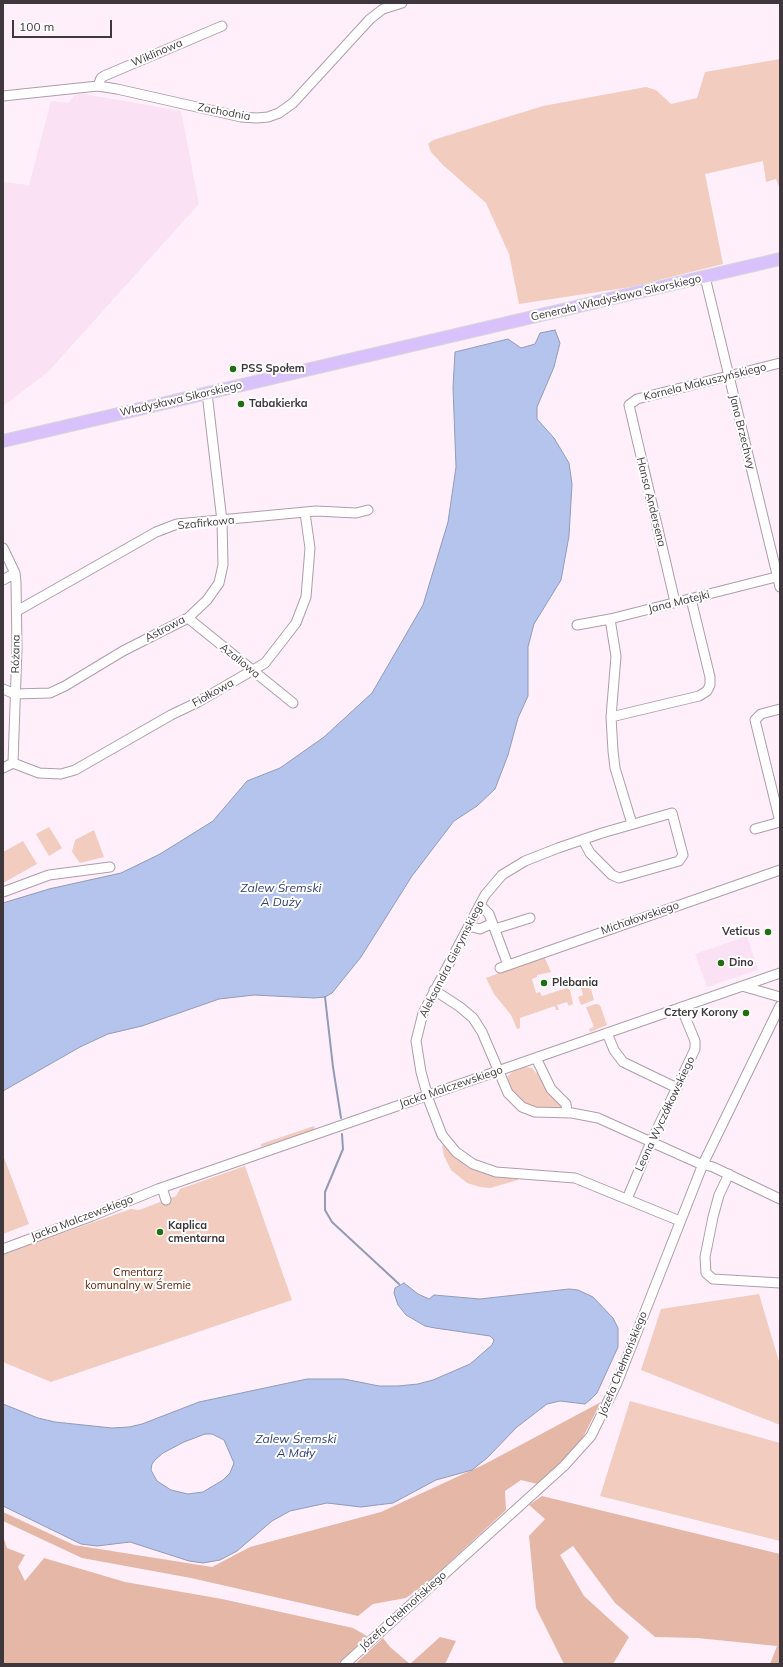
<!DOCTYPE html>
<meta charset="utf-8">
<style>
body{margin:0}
#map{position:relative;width:783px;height:1667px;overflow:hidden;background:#ffeffb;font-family:Mulish,sans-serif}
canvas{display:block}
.frame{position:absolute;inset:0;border:4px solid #3e373c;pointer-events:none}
.scale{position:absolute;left:12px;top:20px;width:100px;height:18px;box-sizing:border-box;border:2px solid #3e373c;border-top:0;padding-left:5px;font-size:12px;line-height:14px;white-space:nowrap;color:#3e373c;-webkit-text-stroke:3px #fff;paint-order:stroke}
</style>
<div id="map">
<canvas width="783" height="1667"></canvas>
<div class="frame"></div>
<div class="scale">100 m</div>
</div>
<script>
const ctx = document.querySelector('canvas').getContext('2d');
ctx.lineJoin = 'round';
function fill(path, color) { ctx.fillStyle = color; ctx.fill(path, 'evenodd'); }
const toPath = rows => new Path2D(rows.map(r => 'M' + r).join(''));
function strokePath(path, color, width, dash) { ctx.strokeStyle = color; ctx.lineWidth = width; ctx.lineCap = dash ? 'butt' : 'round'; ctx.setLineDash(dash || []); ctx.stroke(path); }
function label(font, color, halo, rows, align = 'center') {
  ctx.font = font + ' Mulish,sans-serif'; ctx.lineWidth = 4; ctx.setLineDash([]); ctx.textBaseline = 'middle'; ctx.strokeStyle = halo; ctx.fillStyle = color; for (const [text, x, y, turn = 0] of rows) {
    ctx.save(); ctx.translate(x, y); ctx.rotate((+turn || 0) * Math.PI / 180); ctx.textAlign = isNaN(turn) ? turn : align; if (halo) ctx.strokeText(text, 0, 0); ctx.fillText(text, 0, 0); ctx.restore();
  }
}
fill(toPath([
 [84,94,181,111,199,204,48,372,3,406,3,182,29,185,51,101,68,103,75,95],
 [747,936,758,970,707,987,695,954]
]), '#fbe1f4');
fill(toPath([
 [780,59,780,189,776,179,766,182,763,161,705,174,723,264,631,287,519,304,509,254,486,203,443,165,431,152,428,144,433,140,543,106,646,87,656,90,671,104,697,98,705,72],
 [49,827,62,848,49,856,36,834],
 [94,830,104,857,80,863,72,852,75,840],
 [23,841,37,864,3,883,3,852],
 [544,956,551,972,537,975,537,977,532,979,536,993,540,992,542,996,567,988,570,990,573,1004,569,1006,567,1002,557,1005,559,1010,556,1010,555,1006,520,1018,520,1028,517,1029,511,1015,494,994,486,978],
 [584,986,591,989,594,1000,581,1005,578,997,583,995,581,988],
 [596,1004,600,1005,607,1025,590,1032,589,1029,594,1027,586,1007],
 [526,1067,532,1068,536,1073,538,1072,562,1105,562,1108,530,1107,514,1096,506,1082,508,1076,512,1072],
 [314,1126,315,1130,261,1147,261,1144],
 [444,1144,451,1152,518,1177,518,1180,490,1188,480,1187,467,1183,451,1170,444,1156,442,1146],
 [3,1155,29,1224,3,1234],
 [245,1166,292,1300,51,1382,3,1362,3,1254,131,1209,139,1210,176,1196,180,1189],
 [759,1294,780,1365,780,1425,641,1370,661,1309],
 [630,1401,780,1443,780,1541,600,1496]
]), '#f2ccbf');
fill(toPath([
 [601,1402,582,1439,566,1457,537,1484,521,1480,505,1491,506,1510,428,1582,406,1598,373,1604,358,1616,191,1578,82,1558,3,1521,3,1512,74,1545,212,1567,250,1547,381,1512,485,1464],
 [542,1496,780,1554,780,1664,770,1664,777,1646,697,1638,655,1637,615,1603,573,1546,560,1555,584,1596,629,1637,613,1664,564,1664,536,1608,529,1536,545,1519,529,1505],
 [3,1536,7,1548,25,1555,18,1567,25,1581,44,1558,125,1582,222,1599,353,1628,367,1636,338,1664,3,1664],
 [440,1637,456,1641,445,1664,410,1664],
 [383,1638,390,1647,410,1664,355,1664]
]), '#e5b7a6');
const water = toPath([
 [555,330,560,343,554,367,537,407,537,419,554,438,569,463,572,484,569,536,561,580,534,624,528,647,528,696,518,718,508,755,495,789,477,806,454,821,412,876,361,957,332,993,325,997,314,998,254,995,219,999,142,1026,108,1034,80,1047,3,1091,3,903,49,889,121,873,160,854,213,821,247,781,280,768,324,737,372,693,423,605,448,522,456,467,453,387,455,352,508,339,521,348,535,344,540,333,555,330],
 [404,1283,418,1294,429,1299,434,1295,480,1299,569,1289,578,1290,593,1297,613,1318,618,1328,618,1347,597,1393,591,1399,585,1404,560,1401,547,1404,517,1427,487,1458,472,1470,436,1480,393,1503,361,1507,327,1503,290,1511,272,1521,237,1551,220,1560,203,1563,189,1561,130,1542,97,1546,81,1544,3,1506,3,1404,38,1418,55,1422,112,1428,129,1427,142,1424,199,1402,307,1379,344,1379,379,1386,398,1386,418,1384,433,1380,470,1364,492,1345,494,1340,490,1336,435,1328,425,1326,406,1315,398,1305,394,1293,395,1288,404,1283],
 [205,1434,212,1434,224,1440,234,1463,230,1473,223,1480,203,1492,188,1494,171,1490,157,1481,151,1470,152,1464,155,1460,163,1453,184,1442,205,1434]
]);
fill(water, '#b5c4ec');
strokePath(water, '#919ab7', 1);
strokePath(toPath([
 [325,997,333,1067,341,1118],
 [342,1134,343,1149,325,1192,325,1210,332,1222,399,1284]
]), '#919ab7', 2);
const minor = toPath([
 [98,86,101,78,104,76,222,26],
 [3,96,98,86,117,89,241,117,257,118,268,117,279,113,293,103,370,19,383,9,402,3],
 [705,277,780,587],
 [3,548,15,573,16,583,17,648,13,763],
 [3,580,15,573],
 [675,602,629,405,637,399,780,363],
 [17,611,156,532,177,524,316,511,356,513,368,510],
 [188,618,293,703],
 [610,619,616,656,611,717,613,751,615,768,632,824],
 [577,625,610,619,780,576],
 [3,689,15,694,50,693,65,686,123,651,188,618,207,600,219,583,223,565,222,521,207,393],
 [611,717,699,696,707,691,710,685,710,677,691,599],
 [13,763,39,773,61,774,75,770,171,715,198,702,265,663,296,623,306,597,310,548,305,513],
 [3,768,13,763],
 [755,829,780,822,755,720,761,714,780,709],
 [583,840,590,853,612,875,619,878,679,861,683,855,672,813,602,833,558,848,525,861,502,875,485,895,423,1013,416,1041,421,1072,429,1101,442,1135,456,1152,473,1164,496,1172,575,1178,680,1221],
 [3,892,49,875,110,867],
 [480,905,489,914,508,965],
 [469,926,480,929,491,924],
 [495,929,530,918],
 [500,968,780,870],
 [742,986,780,997],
 [434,990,460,1007,473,1018,482,1032,508,1093,522,1107,535,1112,572,1113,598,1118,698,1163,713,1167,780,1199],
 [607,1033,614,1050,623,1062,677,1088],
 [536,1058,551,1089,566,1104,567,1113],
 [729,1174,719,1195,713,1217,705,1257,706,1273,713,1279,780,1283],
 [162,1188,166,1200],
 [627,1199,651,1142,695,1049,695,1041,681,1007],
 [3,1249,92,1216,158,1189,780,973],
 [345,1664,564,1466,591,1436,617,1383,703,1164,780,1006]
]);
const major = toPath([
 [3,441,780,259]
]);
strokePath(minor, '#af9daa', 11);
strokePath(major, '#d8d7d8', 14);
strokePath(minor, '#fff', 9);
strokePath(major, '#d9c1fb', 12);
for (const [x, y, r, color] of [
 [233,369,4,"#216e12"],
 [241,404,4,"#216e12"],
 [768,932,4,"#216e12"],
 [721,963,4,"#216e12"],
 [544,983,4,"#216e12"],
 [746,1013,4,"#216e12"],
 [160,1232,4,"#216e12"]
]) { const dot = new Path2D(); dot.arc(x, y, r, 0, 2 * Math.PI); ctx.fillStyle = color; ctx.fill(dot); strokePath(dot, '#fff', 1.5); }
label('11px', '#3e373c', '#fff', [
 ["Wiklinowa",157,53,-23],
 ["Zachodnia",224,112,11],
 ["Generała Władysława Sikorskiego",616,298,-13],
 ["Kornela Makuszyńskiego",705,382,-14],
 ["Władysława Sikorskiego",181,399,-13],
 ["Jana Brzechwy",742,432,76],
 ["Hansa Andersena",651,502,76],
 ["Szafirkowa",206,523,-6],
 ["Jana Matejki",679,602,-14],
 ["Astrowa",165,629,-28],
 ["Różana",16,654,-89],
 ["Azaliowa",240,661,39],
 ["Fiołkowa",213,693,-29],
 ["Michałowskiego",640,918,-19],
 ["Aleksandra Gierymskiego",452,959,-63],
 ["Jacka Malczewskiego",451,1087,-19],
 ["Leona Wyczółkowskiego",665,1114,-65],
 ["Jacka Malczewskiego",82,1218,-21],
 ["Józefa Chełmońskiego",623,1364,-68],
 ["Józefa Chełmońskiego",403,1611,-42]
]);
label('bold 11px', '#3e373c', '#fff', [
 ["PSS Społem",241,369],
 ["Tabakierka",249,404],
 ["Veticus",760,932,"right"],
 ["Dino",729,963],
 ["Plebania",552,983],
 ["Cztery Korony",738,1013,"right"],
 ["Kaplica",168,1226],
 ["cmentarna",168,1239]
], 'left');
label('11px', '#5c240c', '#fff', [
 ["Cmentarz",138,1273],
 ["komunalny w Śremie",138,1286]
]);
label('italic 12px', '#2e3f71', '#fff', [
 ["Zalew Śremski",281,888],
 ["A Duży",281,902],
 ["Zalew Śremski",296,1439],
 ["A Mały",296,1453]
]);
</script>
